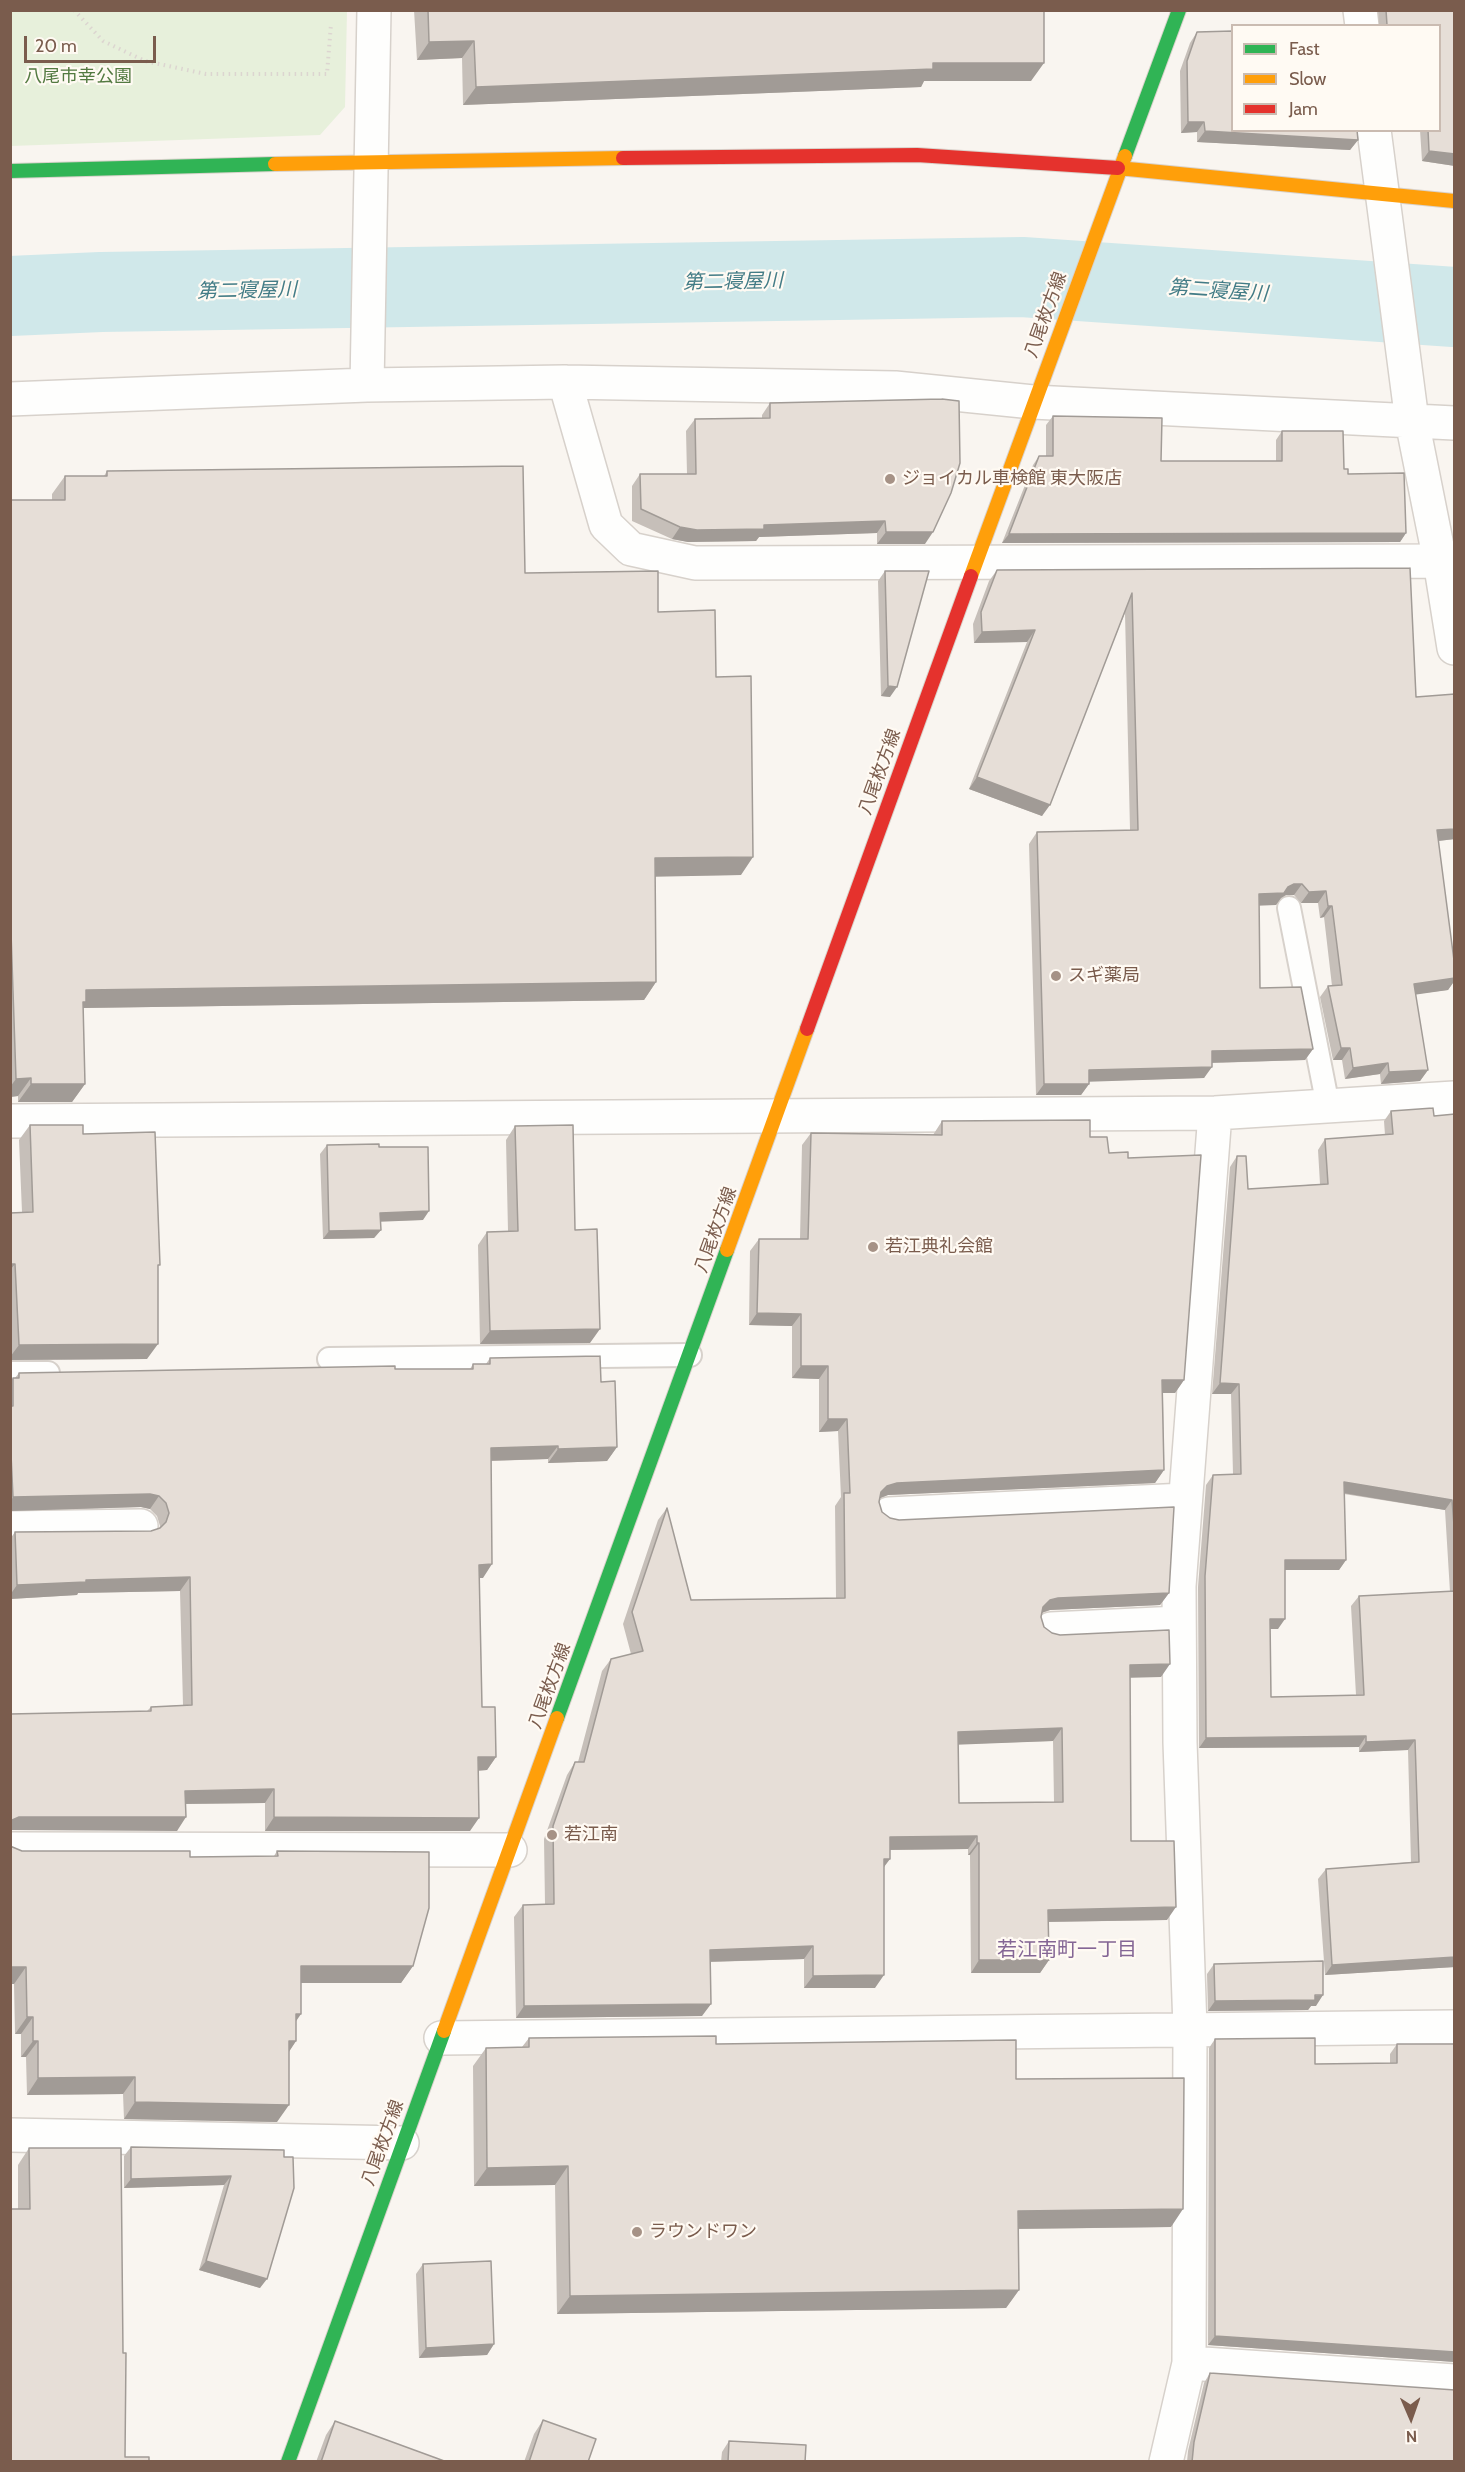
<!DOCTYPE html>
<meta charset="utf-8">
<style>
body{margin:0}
#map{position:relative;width:1465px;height:2472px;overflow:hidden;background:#f9f5f0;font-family:Cabin,sans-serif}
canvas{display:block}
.frame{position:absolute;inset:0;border:12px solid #7a5c4d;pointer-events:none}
.legend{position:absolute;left:1231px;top:24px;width:210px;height:108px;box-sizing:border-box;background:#fffaf3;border:2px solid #cabbb1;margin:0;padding:8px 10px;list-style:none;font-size:18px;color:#7a5c4d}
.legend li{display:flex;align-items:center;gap:12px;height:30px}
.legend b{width:30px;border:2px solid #cabbb1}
.north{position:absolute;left:1381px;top:2388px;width:60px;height:60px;-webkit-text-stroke:4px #fffaf3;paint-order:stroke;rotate:178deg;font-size:16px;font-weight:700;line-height:24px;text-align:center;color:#7a5c4d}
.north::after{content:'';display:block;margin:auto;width:21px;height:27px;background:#7a5c4d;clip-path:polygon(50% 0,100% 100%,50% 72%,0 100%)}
.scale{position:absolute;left:24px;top:36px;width:132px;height:27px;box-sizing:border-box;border:3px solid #7a5c4d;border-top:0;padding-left:8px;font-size:18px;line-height:21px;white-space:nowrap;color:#7a5c4d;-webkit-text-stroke:4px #fffaf3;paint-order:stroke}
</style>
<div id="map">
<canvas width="1465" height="2472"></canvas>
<div class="frame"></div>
<ul class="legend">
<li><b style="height:8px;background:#30b455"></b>Fast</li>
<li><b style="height:8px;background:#ff9f0a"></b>Slow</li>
<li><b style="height:8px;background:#e5322d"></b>Jam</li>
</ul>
<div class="north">N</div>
<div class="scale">20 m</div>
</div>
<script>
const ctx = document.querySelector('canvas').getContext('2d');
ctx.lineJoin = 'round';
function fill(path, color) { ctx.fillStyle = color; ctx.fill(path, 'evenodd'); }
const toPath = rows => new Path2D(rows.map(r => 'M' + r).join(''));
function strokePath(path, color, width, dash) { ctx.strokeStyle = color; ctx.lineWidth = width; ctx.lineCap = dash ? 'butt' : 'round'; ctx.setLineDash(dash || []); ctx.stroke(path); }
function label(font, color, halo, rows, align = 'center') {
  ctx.font = font + ' Cabin,"Noto Sans JP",sans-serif'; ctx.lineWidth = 4.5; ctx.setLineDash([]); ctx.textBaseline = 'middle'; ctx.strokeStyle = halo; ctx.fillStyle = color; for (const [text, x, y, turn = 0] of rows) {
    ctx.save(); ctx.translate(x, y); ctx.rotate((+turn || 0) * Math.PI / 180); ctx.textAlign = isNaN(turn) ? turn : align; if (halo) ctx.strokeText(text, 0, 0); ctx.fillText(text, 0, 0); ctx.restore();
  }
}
fill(toPath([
 [10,11,347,11,345,107,320,135,11,146]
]), '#e7f0db');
strokePath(toPath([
 [10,296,101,292,1022,277,1454,307]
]), '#d0e8ea', 80);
const lane = toPath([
 [1289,908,1328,1106],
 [329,1359,690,1355],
 [10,1373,48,1373]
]);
const street = toPath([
 [1360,10,1362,26],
 [1374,130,1412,421,1440,561,1454,648],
 [565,382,606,525,631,549,695,563,1454,561],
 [367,385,374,10],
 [10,399,367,385,565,382,895,388,1033,402,1454,423],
 [10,1121,1215,1113,1454,1098],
 [889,1514,1185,1500],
 [10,1528,141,1526],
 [1051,1629,1179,1623],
 [10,1849,510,1850],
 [441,2038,1454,2027],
 [10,2135,402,2143],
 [1189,2363,1454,2381],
 [1166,2462,1189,2363,1190,2028,1180,1742,1179,1586,1215,1113]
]);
const fast = toPath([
 [1125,156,1179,10],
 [10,171,275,164],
 [557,1718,727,1250],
 [288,2462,444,2031]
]);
const slow = toPath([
 [275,164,623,158],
 [1118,168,1454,201],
 [971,576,1125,156],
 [727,1250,807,1029],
 [444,2031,557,1718]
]);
const jam = toPath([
 [623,158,917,155,1118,168],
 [807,1029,971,576]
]);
strokePath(lane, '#d7d1cb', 26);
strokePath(street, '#d7d1cb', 36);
strokePath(fast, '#d9d2cb', 16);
strokePath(slow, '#d9d2cb', 16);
strokePath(jam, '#d9d2cb', 16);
strokePath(toPath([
 [74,10,103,41,145,61,206,74,327,74,331,24]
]), '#dcd5d0', 4, [1.5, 4.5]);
strokePath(lane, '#fefefd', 22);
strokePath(street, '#fefefd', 33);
strokePath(fast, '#30b455', 14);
strokePath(slow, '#ff9f0a', 14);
strokePath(jam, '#e5322d', 14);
fill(toPath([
 [414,10,1044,10,1031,81,924,81,921,87,463,105,462,58,417,60],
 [1378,10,1455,10,1455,166,1422,161,1420,130,1440,130,1440,26,1379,26],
 [1197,32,1358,140,1350,150,1197,142,1197,132,1181,133,1180,71,1190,43],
 [770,403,925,544,877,544,877,533,759,537,756,541,688,542,672,539,632,521,632,486,640,474,687,474,686,431,695,419,762,418,762,415],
 [1053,416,1161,461,1276,461,1276,440,1282,431,1344,469,1406,533,1400,542,1002,543,1033,465,1039,456,1046,456,1046,425],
 [107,471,525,573,658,612,716,677,741,875,655,876,656,982,644,1000,83,1008,85,1084,72,1102,18,1102,18,1096,10,1097,10,500,52,500,52,494,65,476,104,476],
 [1410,568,1416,697,1455,694,1455,839,1438,841,1455,968,1455,980,1448,990,1415,994,1428,1070,1420,1081,1381,1084,1380,1074,1345,1079,1342,1060,1333,1060,1320,997,1328,986,1332,986,1324,917,1320,918,1318,903,1301,903,1294,895,1286,895,1281,898,1276,905,1259,905,1260,988,1313,1049,1305,1060,1212,1063,1204,1078,1089,1081,1089,1084,1081,1095,1036,1095,1029,844,1037,832,1130,830,1125,613,1042,816,969,789,1027,642,974,643,973,624,989,581,997,570],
 [885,571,890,697,881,696,878,581],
 [1391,1111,1434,1116,1455,1114,1455,1967,1325,1975,1318,1879,1326,1869,1411,1862,1408,1750,1359,1752,1359,1747,1199,1748,1198,1587,1206,1485,1213,1475,1233,1474,1231,1394,1212,1394,1230,1167,1237,1156,1248,1189,1320,1184,1318,1150,1325,1139,1385,1135,1384,1121],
 [1344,1494,1445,1510,1450,1592,1359,1596,1351,1606,1356,1695,1271,1697,1270,1629,1278,1629,1285,1570,1339,1570,1346,1560],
 [942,1121,1090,1137,1109,1153,1128,1158,1184,1380,1175,1393,1163,1393,1164,1470,1155,1483,888,1495,880,1498,879,1502,882,1512,890,1518,1169,1593,1160,1605,1050,1610,1042,1613,1041,1617,1044,1627,1052,1633,1161,1677,1130,1677,1131,1841,1167,1920,1048,1922,1049,1960,1040,1973,971,1973,970,1855,968,1855,968,1849,890,1850,884,1867,875,1988,804,1988,804,1959,710,1962,702,2016,516,2018,514,1917,523,1905,545,1904,544,1839,567,1775,575,1762,578,1762,602,1671,611,1659,631,1654,623,1624,658,1520,667,1508,691,1600,836,1598,835,1506,841,1497,838,1431,819,1432,819,1379,792,1378,792,1326,749,1325,750,1251,759,1239,800,1239,802,1145,811,1133,933,1135],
 [1053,1741,1054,1802,959,1803,958,1744],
 [30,1125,83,1134,158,1268,147,1359,10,1360,10,1213,22,1212,19,1140],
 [515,1126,575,1230,590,1343,480,1344,478,1245,487,1232,508,1231,506,1140],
 [327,1145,379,1147,423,1220,380,1221,381,1230,374,1238,323,1239,320,1154],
 [490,1358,601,1382,617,1447,607,1461,548,1463,548,1459,491,1461,483,1578,479,1578,482,1707,496,1757,487,1770,478,1771,470,1831,265,1831,265,1803,186,1804,177,1831,147,1711,151,1707,183,1705,180,1591,78,1593,77,1595,10,1599,10,1539,15,1532,151,1531,159,1529,160,1526,157,1516,150,1509,141,1507,10,1511,10,1381,13,1378,15,1378,19,1373,470,1369,473,1364,486,1364],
 [10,1846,22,1851,190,1857,274,1856,277,1851,413,1966,401,1983,301,1983,296,2021,296,2041,289,2051,277,2122,124,2119,123,2094,27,2095,26,2057,21,2057,21,2034,15,2034,14,1984,10,1984],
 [1214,1964,1316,2006,1311,2006,1308,2010,1208,2011,1207,1974],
 [529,2038,716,2044,1016,2079,1171,2227,1018,2229,1019,2290,1006,2308,557,2314,555,2185,474,2186,473,2066,486,2048,522,2047],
 [1215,2039,1315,2064,1390,2063,1390,2054,1397,2044,1455,2044,1455,2362,1208,2345,1209,2048],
 [131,2147,284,2157,260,2288,199,2270,224,2185,124,2188,124,2156],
 [29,2148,123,2353,125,2457,10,2462,18,2209,18,2165],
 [423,2264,494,2344,487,2355,419,2358,416,2274],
 [1210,2373,1455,2462,1187,2462,1188,2451,1204,2383],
 [543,2420,588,2462,524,2462,534,2434],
 [335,2421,447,2462,316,2462,326,2435],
 [729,2441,805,2462,721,2462,722,2452]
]), '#c6bfb9');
fill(toPath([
 [474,41,462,58,417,60,429,42],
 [933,63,1044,63,1031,81,924,81,921,87,463,105,476,87],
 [1188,122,1204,122,1197,132,1181,133],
 [1205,131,1358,140,1350,150,1197,142],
 [1429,151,1455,154,1455,166,1422,161],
 [885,521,877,533,759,537,756,541,688,542,672,539,680,527],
 [886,532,933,532,925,544,877,544],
 [1406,533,1400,542,1002,543,1009,534],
 [1035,630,1027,642,974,643,982,632],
 [888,686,897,687,890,697,881,696],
 [977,777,1050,805,1042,816,969,789],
 [1455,829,1455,839,1429,842,1437,830],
 [753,857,741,875,642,877,655,858],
 [1294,884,1302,884,1294,895,1286,895,1281,898,1276,905,1251,906,1259,894,1288,887],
 [1326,891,1318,903,1301,903,1309,892],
 [1328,906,1332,906,1324,917,1320,918],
 [1455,978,1455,980,1448,990,1406,996,1414,984],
 [656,982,644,1000,82,1008,86,990],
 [1341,1048,1350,1048,1342,1060,1333,1060],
 [1313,1049,1305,1060,1204,1063,1212,1051],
 [1388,1063,1380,1074,1345,1079,1353,1068],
 [1212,1067,1204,1078,1081,1082,1089,1070],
 [1428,1070,1420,1081,1381,1084,1389,1072],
 [31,1078,18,1096,10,1097,10,1087,16,1079],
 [31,1084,85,1084,72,1102,18,1102],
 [1044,1084,1089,1084,1081,1095,1036,1095],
 [429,1211,423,1220,374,1222,380,1213],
 [381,1230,374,1238,323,1239,329,1231],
 [10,1264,15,1264,10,1270],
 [757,1313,801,1314,792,1326,749,1325],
 [600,1329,590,1343,480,1344,490,1331],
 [158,1344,147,1359,10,1360,10,1357,19,1345],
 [801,1366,828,1366,819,1379,792,1378],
 [1162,1380,1184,1380,1175,1393,1154,1393],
 [1220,1383,1239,1384,1231,1394,1212,1394],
 [828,1419,847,1419,838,1431,819,1432],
 [558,1446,548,1459,482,1461,491,1448],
 [617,1447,607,1461,548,1463,558,1449],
 [1164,1470,1155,1483,888,1495,878,1499,881,1492,887,1486,897,1483],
 [1344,1482,1452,1500,1445,1510,1337,1492],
 [150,1494,159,1496,150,1509,141,1507,10,1511,10,1502,13,1497],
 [1285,1560,1346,1560,1339,1570,1278,1570],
 [492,1564,483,1578,470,1578,479,1565],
 [190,1577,180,1591,78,1593,77,1595,10,1599,10,1595,17,1585,86,1580],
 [1169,1593,1160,1605,1050,1610,1041,1613,1043,1607,1050,1600,1058,1598],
 [1270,1619,1285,1619,1278,1629,1262,1629],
 [1170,1664,1161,1677,1122,1678,1130,1665],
 [1062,1728,1053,1741,950,1745,958,1732],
 [1366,1736,1359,1747,1199,1748,1206,1738],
 [1415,1740,1408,1750,1359,1752,1366,1742],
 [478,1757,496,1757,487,1770,469,1771],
 [274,1789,265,1803,176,1804,185,1791],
 [19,1817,186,1817,177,1831,10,1830,10,1821],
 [274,1817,479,1818,470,1831,265,1831],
 [977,1836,968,1849,881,1850,890,1837],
 [977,1843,979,1843,970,1855,968,1855],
 [884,1859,890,1859,881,1871],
 [1176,1907,1167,1920,1039,1922,1048,1910],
 [813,1946,804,1959,701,1962,710,1950],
 [1455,1957,1455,1967,1325,1975,1332,1965],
 [979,1960,1049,1960,1040,1973,971,1973],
 [301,1966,413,1966,401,1983,290,1983],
 [10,1967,26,1967,14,1984,10,1984],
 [884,1975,875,1988,804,1988,813,1976],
 [1323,1995,1316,2006,1311,2006,1308,2010,1208,2011,1215,2001],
 [711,2004,702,2016,516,2018,524,2006],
 [296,2014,301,2014,290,2030],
 [27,2017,33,2017,21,2034,15,2034],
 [33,2041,38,2041,26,2057,21,2057],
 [289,2041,296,2041,285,2058],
 [135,2077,123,2094,27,2095,38,2078],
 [135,2102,289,2105,277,2122,124,2119],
 [568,2166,555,2185,474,2186,487,2168],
 [231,2176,224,2185,124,2188,131,2179],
 [1183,2209,1171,2227,1005,2229,1018,2211],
 [206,2261,267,2279,260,2288,199,2270],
 [1019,2290,1006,2308,557,2314,570,2296],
 [1215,2336,1455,2352,1455,2362,1208,2345],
 [494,2344,487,2355,419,2358,426,2348]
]), '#a19b96');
const building = toPath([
 [428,10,1044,10,1044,63,933,63,933,69,476,87,474,41,429,42,428,10],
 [1386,10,1455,10,1455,154,1429,151,1428,130,1440,130,1440,26,1386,26,1387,25,1386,10],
 [1233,31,1233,130,1357,130,1358,140,1205,131,1204,122,1188,122,1187,61,1197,32,1233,31],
 [942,399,959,401,960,463,951,493,933,532,886,532,885,521,764,525,764,529,697,530,680,527,641,509,640,474,696,474,695,419,770,418,770,403,942,399],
 [1053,416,1162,418,1161,461,1282,461,1282,431,1343,431,1344,469,1348,469,1348,474,1404,473,1406,533,1009,534,1039,456,1053,456,1053,416],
 [523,466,525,573,658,571,658,612,715,610,716,677,751,676,753,857,655,858,656,982,86,990,86,1002,83,1002,85,1084,31,1084,31,1078,16,1079,10,903,10,500,65,500,65,476,107,476,107,471,523,466],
 [1410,568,1416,697,1455,694,1455,829,1437,830,1455,968,1455,978,1414,984,1428,1070,1389,1072,1388,1063,1353,1068,1350,1048,1341,1048,1328,986,1342,985,1332,906,1328,906,1326,891,1309,892,1302,884,1294,884,1288,887,1284,893,1259,894,1260,988,1301,987,1313,1049,1212,1051,1212,1067,1089,1070,1089,1084,1044,1084,1037,832,1138,830,1132,593,1050,805,977,777,1035,630,982,632,981,612,997,570,1410,568],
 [885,571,929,571,897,687,888,686,885,571],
 [1433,1108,1434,1116,1455,1114,1455,1538,1452,1500,1344,1482,1346,1560,1285,1560,1285,1619,1270,1619,1271,1697,1364,1695,1359,1596,1455,1591,1455,1957,1332,1965,1326,1869,1419,1862,1415,1740,1366,1742,1366,1736,1206,1738,1205,1576,1213,1475,1241,1474,1239,1384,1220,1383,1237,1156,1246,1156,1248,1189,1328,1184,1325,1139,1393,1134,1391,1111,1433,1108],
 [1090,1120,1090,1137,1107,1137,1109,1153,1128,1152,1128,1158,1201,1155,1184,1380,1162,1380,1164,1470,897,1483,887,1486,881,1492,879,1502,882,1512,890,1518,899,1520,1174,1507,1169,1593,1058,1598,1050,1600,1043,1607,1041,1617,1044,1627,1052,1633,1060,1635,1169,1630,1170,1664,1130,1665,1131,1841,1174,1841,1176,1907,1048,1910,1049,1960,979,1960,979,1843,977,1843,977,1836,890,1837,890,1859,884,1859,884,1975,813,1976,813,1946,710,1950,711,2004,524,2006,523,1905,554,1904,553,1826,575,1762,584,1762,611,1659,643,1651,632,1612,667,1508,691,1600,845,1598,844,1493,850,1493,847,1419,828,1419,828,1366,801,1366,801,1314,757,1313,759,1239,808,1239,811,1133,942,1135,942,1121,1090,1120],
 [1062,1728,1063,1802,959,1803,958,1732,1062,1728],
 [30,1125,83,1125,83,1134,155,1132,160,1265,158,1265,158,1344,19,1345,15,1264,10,1264,10,1213,33,1212,30,1125],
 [573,1125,575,1230,597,1229,600,1329,490,1331,487,1232,518,1231,515,1126,573,1125],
 [379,1144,379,1147,428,1147,429,1211,380,1213,381,1230,329,1231,327,1145,379,1144],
 [600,1356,601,1382,615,1381,617,1447,558,1449,558,1446,491,1448,492,1564,479,1565,482,1707,495,1707,496,1757,478,1757,479,1818,274,1817,274,1789,185,1791,186,1817,19,1817,10,1821,10,1714,151,1711,151,1707,192,1705,190,1577,86,1580,86,1582,17,1585,15,1532,151,1531,160,1528,166,1522,169,1513,166,1503,159,1496,150,1494,13,1497,10,1433,10,1406,13,1406,13,1378,19,1378,19,1373,395,1366,395,1369,473,1369,473,1364,490,1364,490,1358,600,1356],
 [10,1846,22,1851,190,1851,190,1857,278,1856,277,1851,429,1852,429,1908,413,1966,301,1966,301,2014,296,2014,296,2041,289,2041,289,2105,135,2102,135,2077,38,2078,38,2041,33,2041,33,2017,27,2017,26,1967,10,1967,10,1846],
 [1323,1961,1323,1995,1315,1995,1315,2000,1215,2001,1214,1964,1323,1961],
 [716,2036,716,2044,1016,2040,1016,2079,1184,2078,1183,2209,1018,2211,1019,2290,570,2296,568,2166,487,2168,486,2048,529,2047,529,2038,716,2036],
 [1315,2038,1315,2064,1397,2063,1397,2044,1455,2044,1455,2352,1215,2336,1215,2039,1315,2038],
 [131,2147,284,2150,284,2157,293,2157,294,2188,267,2279,206,2261,231,2176,131,2179,131,2147],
 [29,2148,121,2148,123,2353,126,2353,125,2457,149,2457,149,2462,10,2462,10,2209,30,2209,29,2148],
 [491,2261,494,2344,426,2348,423,2264,491,2261],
 [1210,2373,1455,2390,1455,2462,1192,2462,1194,2442,1210,2373],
 [543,2420,596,2439,588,2462,529,2462,543,2420],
 [335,2421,447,2462,321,2462,335,2421],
 [729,2441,806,2445,805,2462,728,2462,729,2441]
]);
fill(building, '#e6ded7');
strokePath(building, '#a19b96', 1.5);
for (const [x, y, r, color] of [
 [890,479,6,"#a69286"],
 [1056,976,6,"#a69286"],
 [873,1247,6,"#a69286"],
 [552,1835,6,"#a69286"],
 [637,2232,6,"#a69286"]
]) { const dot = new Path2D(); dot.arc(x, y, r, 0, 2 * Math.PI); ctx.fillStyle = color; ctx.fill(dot); strokePath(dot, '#fffaf3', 2); }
label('18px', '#537a41', '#fffaf3', [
 ["八尾市幸公園",78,77]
]);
label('18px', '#7a5c4d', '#fffaf3', [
 ["八尾枚方線",1046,315,-70],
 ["八尾枚方線",880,772,-70],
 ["八尾枚方線",716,1230,-70],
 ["八尾枚方線",550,1686,-70],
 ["八尾枚方線",383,2143,-70]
]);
label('18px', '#7a5c4d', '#fffaf3', [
 ["ジョイカル車検館 東大阪店",902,479],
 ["スギ薬局",1068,976],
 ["若江典礼会館",885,1247],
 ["若江南",564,1835],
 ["ラウンドワン",649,2232]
], 'left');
label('italic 20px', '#437c86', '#fffaf3', [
 ["第二寝屋川",733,282,-1],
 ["第二寝屋川",247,291,-1],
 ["第二寝屋川",1218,291,4]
]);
label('20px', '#846695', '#fffaf3', [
 ["若江南町一丁目",1067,1950]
]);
</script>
